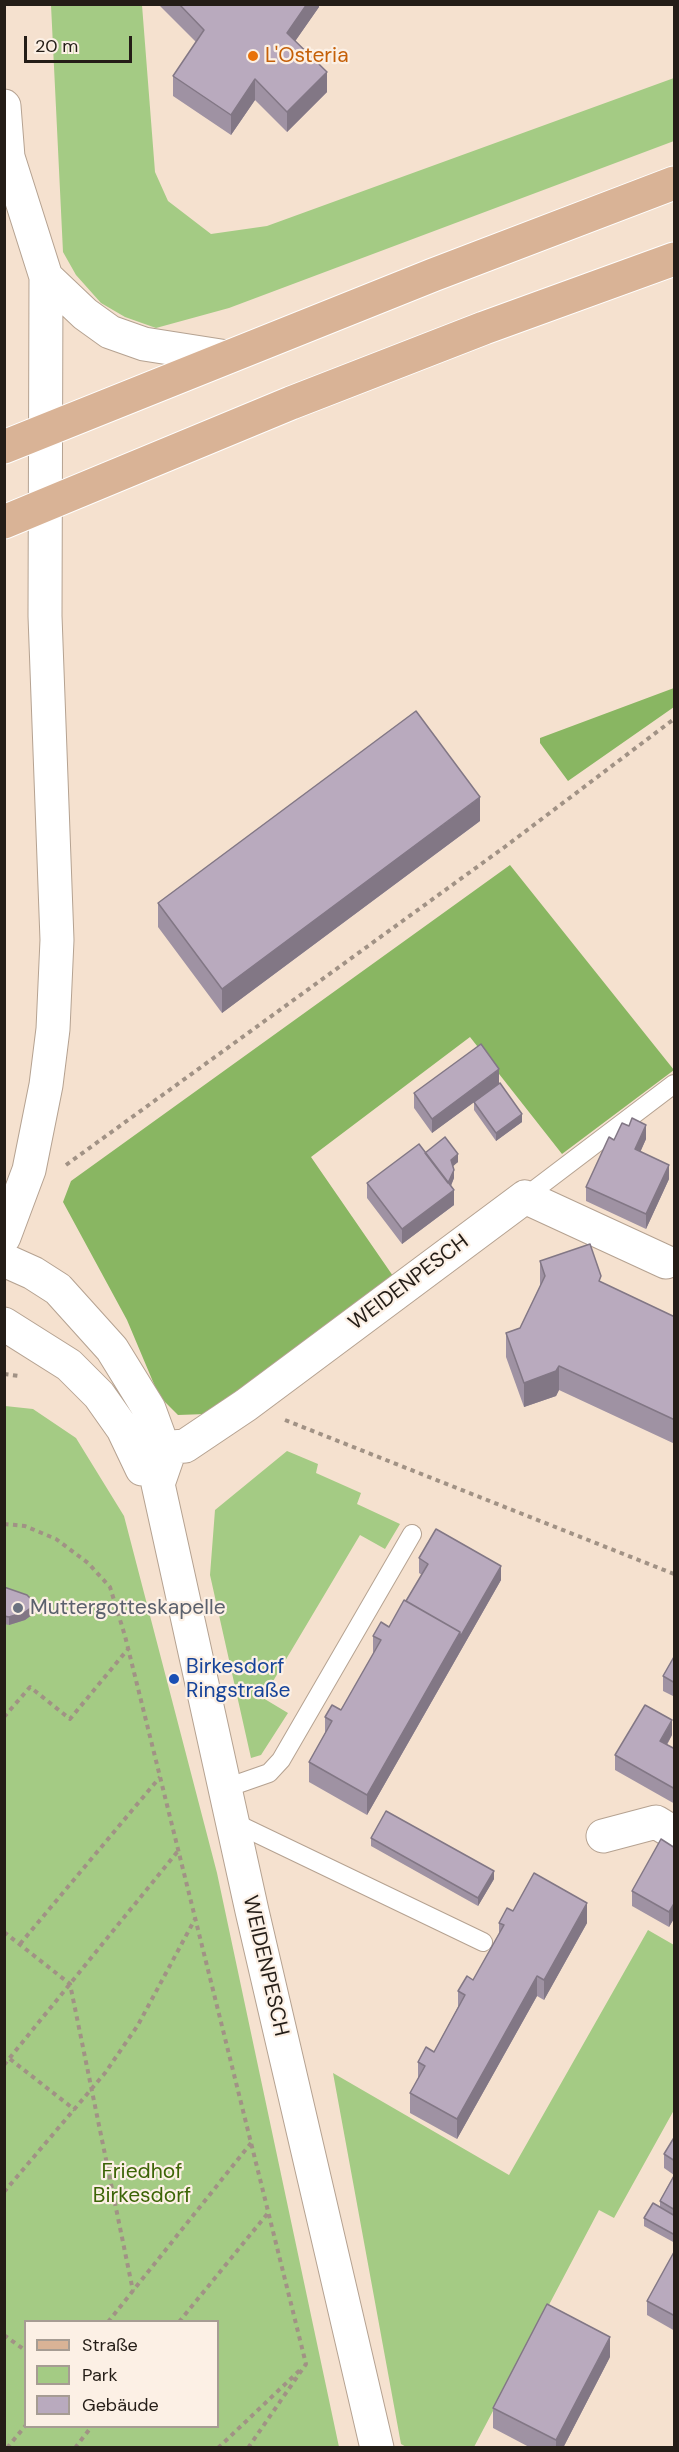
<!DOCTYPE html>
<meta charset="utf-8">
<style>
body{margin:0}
#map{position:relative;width:679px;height:2452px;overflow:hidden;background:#f5e1cf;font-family:"DM Sans",sans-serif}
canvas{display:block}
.frame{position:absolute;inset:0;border:6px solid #241d17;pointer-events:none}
.legend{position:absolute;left:24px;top:2320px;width:195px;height:108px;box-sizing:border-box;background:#fcf0e5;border:2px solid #a69c93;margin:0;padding:8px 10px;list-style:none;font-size:18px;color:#241d17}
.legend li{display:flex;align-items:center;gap:12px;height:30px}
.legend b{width:30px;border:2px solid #a69c93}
.scale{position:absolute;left:24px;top:36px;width:108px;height:27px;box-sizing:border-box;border:3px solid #241d17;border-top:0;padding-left:8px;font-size:18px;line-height:21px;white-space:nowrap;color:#241d17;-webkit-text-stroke:4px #fcf0e5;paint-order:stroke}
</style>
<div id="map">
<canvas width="679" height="2452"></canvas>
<div class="frame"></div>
<ul class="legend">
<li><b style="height:8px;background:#d9b396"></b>Straße</li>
<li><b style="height:16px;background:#a4cb84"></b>Park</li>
<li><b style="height:16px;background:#b9aabe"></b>Gebäude</li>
</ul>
<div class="scale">20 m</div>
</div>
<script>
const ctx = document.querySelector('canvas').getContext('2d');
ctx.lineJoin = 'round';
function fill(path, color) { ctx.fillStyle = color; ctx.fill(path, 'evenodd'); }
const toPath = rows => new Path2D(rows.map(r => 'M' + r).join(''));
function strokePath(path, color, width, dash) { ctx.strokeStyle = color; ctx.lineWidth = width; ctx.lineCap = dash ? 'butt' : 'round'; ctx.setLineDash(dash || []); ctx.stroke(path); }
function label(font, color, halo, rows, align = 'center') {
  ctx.font = font + ' "DM Sans",sans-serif'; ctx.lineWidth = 4.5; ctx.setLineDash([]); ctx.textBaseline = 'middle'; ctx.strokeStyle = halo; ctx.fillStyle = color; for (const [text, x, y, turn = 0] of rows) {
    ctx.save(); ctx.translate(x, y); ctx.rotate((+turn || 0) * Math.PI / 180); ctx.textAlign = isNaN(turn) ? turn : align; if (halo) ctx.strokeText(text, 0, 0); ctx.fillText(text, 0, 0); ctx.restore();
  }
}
fill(toPath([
 [51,5,142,5,155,172,168,201,211,234,267,226,674,78,674,141,229,308,156,328,125,317,101,303,76,275,63,252],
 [5,1406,33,1409,76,1438,124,1516,217,1873,339,2447,5,2448],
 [26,2322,218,2322,218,2426,26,2426],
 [287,1451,318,1464,316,1473,361,1493,357,1504,400,1524,385,1549,360,1535,263,1698,288,1713,261,1755,251,1758,210,1575,215,1510],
 [648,1930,674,1945,674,2110,614,2218,599,2210,474,2447,408,2448,401,2444,333,2073,509,2175]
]), '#a4cb84');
fill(toPath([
 [674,688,674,707,568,781,540,743,540,738],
 [510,865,674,1070,562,1154,470,1037,311,1157,393,1276,206,1414,178,1415,159,1396,127,1320,63,1202,71,1181]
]), '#89b662');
const service = toPath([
 [525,1197,674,1084],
 [226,1788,269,1773,281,1760,412,1534],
 [233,1822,483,1942]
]);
const minor = toPath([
 [4,1260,33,1273,58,1289,112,1349,149,1409,167,1458,158,1484,252,1911,377,2448],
 [4,1324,69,1365,99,1395,123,1429,142,1469],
 [134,1450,185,1446,246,1405,525,1197,666,1262],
 [603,1836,656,1822,674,1833]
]);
const secondary = toPath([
 [4,106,8,157,46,277,45,616,57,940,53,1029,46,1085,29,1170,4,1237],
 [46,277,85,314,110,332,144,344,227,357]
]);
const primary = toPath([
 [4,447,433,275,674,183],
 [4,522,291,403,484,328,674,259]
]);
strokePath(service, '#b5a291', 20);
strokePath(minor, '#b5a291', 35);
strokePath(secondary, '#b5a291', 35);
strokePath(primary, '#fff', 35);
strokePath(toPath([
 [66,1165,506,846,674,719],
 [4,1374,19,1376],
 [285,1420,674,1574],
 [4,1524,25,1526,56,1539,88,1563,110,1587,125,1636,306,2364,248,2448],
 [4,1717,30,1687,70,1719,128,1649],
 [4,1932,70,1984,133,2291],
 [20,1944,160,1777],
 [10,2059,75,2110],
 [4,2065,178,1851],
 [4,2192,105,2073,138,2025,195,1919],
 [108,2322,251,2143],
 [179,2322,268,2213],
 [4,2335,26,2351],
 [7,2448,26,2425],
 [75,2448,92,2426],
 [218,2448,300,2370]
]), '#a19285', 4, [4.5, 4.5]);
strokePath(service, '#fff', 18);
strokePath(minor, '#fff', 33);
strokePath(secondary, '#fff', 33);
strokePath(primary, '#d9b396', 33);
fill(toPath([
 [160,4,319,4,319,7,295,41,327,92,287,132,255,100,231,135,173,96,173,76,196,42,160,6],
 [480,821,222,1013,158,927,158,903],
 [499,1084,522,1122,496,1141,474,1110,474,1102,432,1133,414,1108,414,1093],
 [646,1139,640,1152,669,1179,646,1229,586,1201,586,1187,614,1140],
 [425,1153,458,1162,452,1166,454,1178,451,1186,454,1205,402,1244,367,1198,367,1183],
 [540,1261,601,1282,675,1317,675,1444,559,1390,556,1396,524,1407,506,1357,506,1333,520,1328,540,1286],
 [419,1558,501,1580,367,1815,309,1782,309,1762,325,1733,325,1717,341,1710,373,1654,373,1636,389,1627,406,1601,422,1575,419,1573],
 [4,1587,36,1612,25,1620,9,1625,4,1624],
 [675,1655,675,1697,663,1691,663,1676],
 [672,1735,667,1745,675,1749,675,1804,615,1770,615,1755],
 [371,1838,494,1879,478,1906,371,1846],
 [675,1848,675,1917,669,1927,632,1906,632,1891],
 [513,1911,587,1923,544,2000,537,1996,457,2139,410,2113,410,2093,418,2079,418,2062,434,2052,458,2007,458,1991,473,1980,499,1934,499,1923],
 [675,2136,675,2243,644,2226,644,2218,660,2207,660,2201,674,2175,664,2168,664,2154],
 [675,2252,675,2331,647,2315,647,2301],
 [610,2357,563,2448,531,2448,493,2428,493,2408]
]), '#9f92a3');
fill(toPath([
 [307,4,319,4,319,7,287,53,287,33],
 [327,72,327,92,287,132,287,112],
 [255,79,255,100,231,135,231,115],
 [480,797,480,821,222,1013,222,989],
 [499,1069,499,1084,432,1133,432,1119],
 [522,1114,522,1122,496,1141,496,1133],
 [646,1125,646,1139,635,1164,635,1149],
 [458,1154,458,1162,451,1168,451,1160],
 [669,1165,669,1179,646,1229,646,1214],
 [454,1170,454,1178,449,1190,445,1193],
 [454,1190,454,1205,402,1244,402,1229],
 [559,1366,559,1390,556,1396,524,1407,524,1383],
 [501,1566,501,1580,367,1815,367,1795,460,1632],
 [36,1604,36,1612,25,1620,9,1625,9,1617],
 [672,1720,672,1735,660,1756,660,1741],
 [494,1871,494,1879,478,1906,478,1898],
 [675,1902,675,1917,669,1927,669,1912],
 [587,1903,587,1923,544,2000,544,1980],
 [537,1976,537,1996,457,2139,457,2119],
 [610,2337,610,2357,563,2448,556,2448,556,2440]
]), '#827785');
const building = toPath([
 [179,4,307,4,287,33,327,72,287,112,255,79,231,115,173,76,204,30,179,4],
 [416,711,480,797,222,989,158,903,416,711],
 [481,1044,499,1069,432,1119,414,1093,481,1044],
 [500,1083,522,1114,496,1133,474,1102,500,1083],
 [632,1118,646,1125,635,1149,669,1165,646,1214,586,1187,609,1137,614,1140,622,1123,629,1126,632,1118],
 [445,1137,458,1154,451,1160,454,1170,448,1183,425,1153,445,1137],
 [419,1144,454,1190,402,1229,367,1183,419,1144],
 [590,1244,601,1276,599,1281,675,1317,675,1420,559,1366,556,1371,524,1383,506,1333,520,1328,545,1276,540,1261,590,1244],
 [436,1529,501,1566,460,1637,460,1632,406,1601,428,1564,419,1558,436,1529],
 [4,1587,27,1595,36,1604,25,1612,9,1617,4,1616,4,1587],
 [404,1600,460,1632,367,1795,309,1762,332,1721,325,1717,332,1705,341,1710,381,1640,373,1636,381,1622,389,1627,404,1600],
 [675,1655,675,1683,663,1676,675,1655],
 [645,1705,672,1720,660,1741,675,1749,675,1789,615,1755,645,1705],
 [386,1811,494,1871,478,1898,371,1838,386,1811],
 [661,1839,675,1848,675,1902,669,1912,632,1891,661,1839],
 [534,1873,587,1903,544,1980,537,1976,457,2119,410,2093,425,2066,418,2062,426,2047,434,2052,465,1995,458,1991,467,1976,473,1980,504,1925,499,1923,507,1908,513,1911,534,1873],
 [675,2136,675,2161,664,2154,675,2136],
 [675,2174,675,2210,660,2201,675,2174],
 [653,2203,675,2216,675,2235,644,2218,653,2203],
 [674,2252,675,2252,675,2316,647,2301,674,2252],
 [547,2304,610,2337,556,2440,493,2408,547,2304]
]);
fill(building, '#b9aabe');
strokePath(building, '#827785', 1.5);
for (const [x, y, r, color] of [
 [253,56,6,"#e8710a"],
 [18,1608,6,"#6b7280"],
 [174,1679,6,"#1a4fb4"]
]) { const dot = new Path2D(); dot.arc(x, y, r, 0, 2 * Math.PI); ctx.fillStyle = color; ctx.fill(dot); strokePath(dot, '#fcf0e5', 2); }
label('21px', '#c56008', '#fcf0e5', [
 ["L'Osteria",265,56]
], 'left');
label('21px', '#241d17', '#fcf0e5', [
 ["WEIDENPESCH",409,1283,-37],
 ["WEIDENPESCH",265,1966,77]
]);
label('21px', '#5b616d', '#fcf0e5', [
 ["Muttergotteskapelle",30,1608]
], 'left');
label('21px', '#164399', '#fcf0e5', [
 ["Birkesdorf",186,1667],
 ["Ringstraße",186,1691]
], 'left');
label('21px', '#3c6406', '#fcf0e5', [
 ["Friedhof",142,2172],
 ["Birkesdorf",142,2196]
]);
</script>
